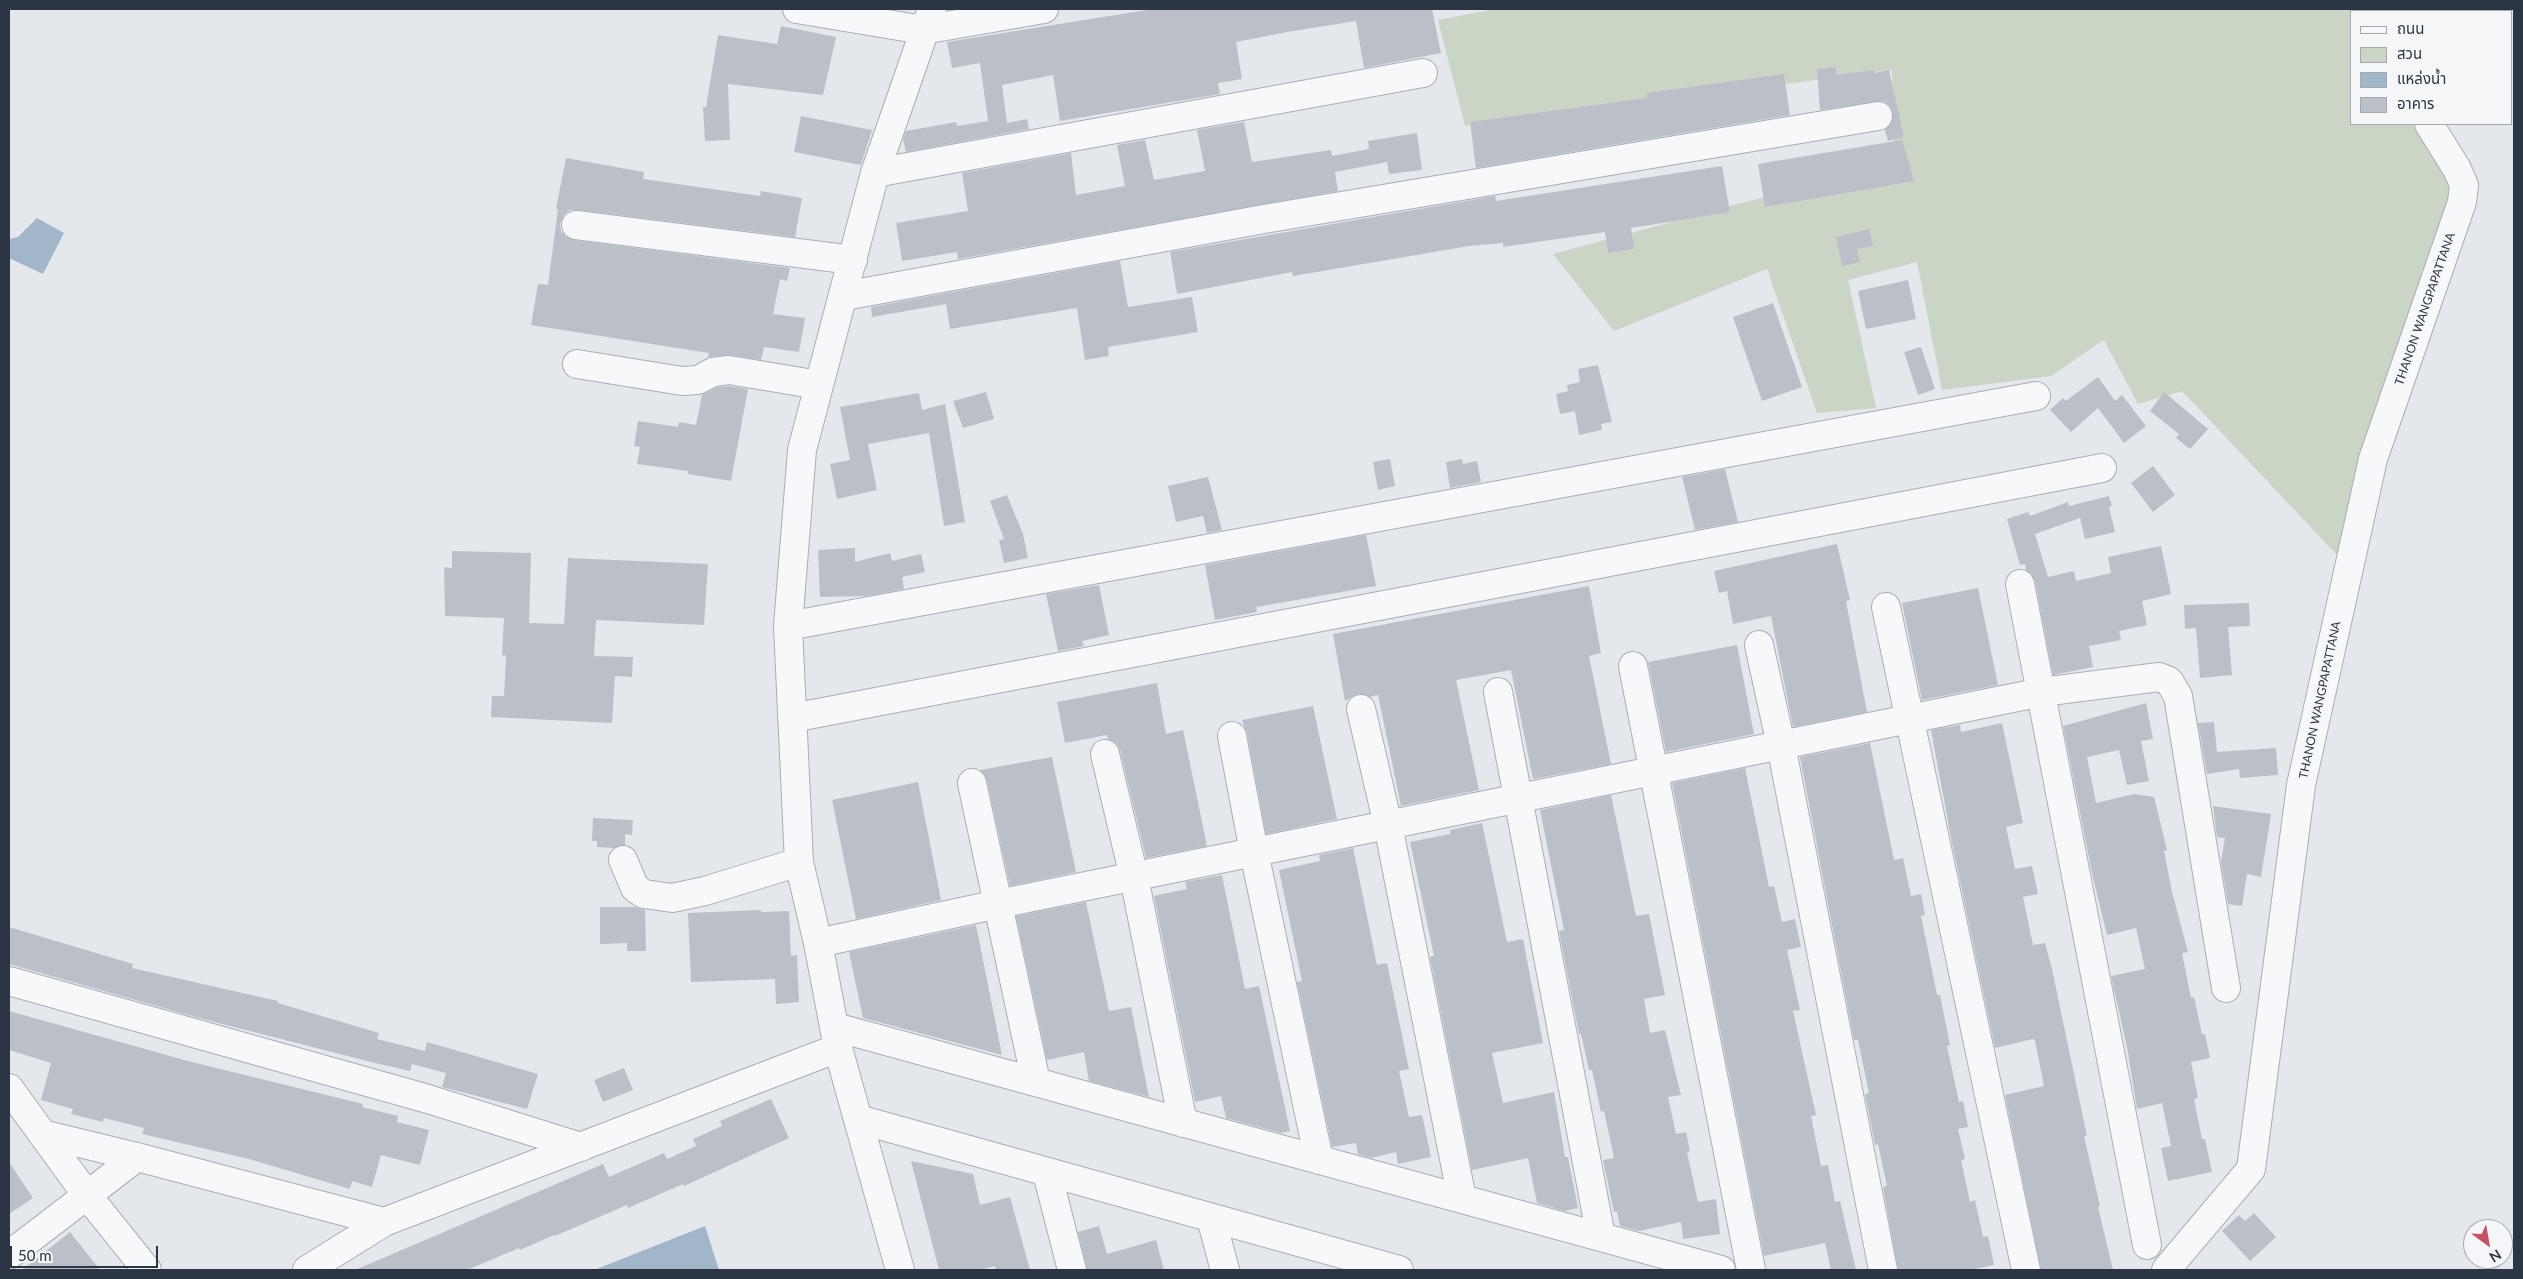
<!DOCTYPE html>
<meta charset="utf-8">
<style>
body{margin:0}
#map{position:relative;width:2523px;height:1279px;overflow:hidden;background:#e4e7eb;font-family:Lato,"Noto Sans Thai",sans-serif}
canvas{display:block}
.frame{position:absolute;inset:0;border:10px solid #2c3543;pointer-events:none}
.legend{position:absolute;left:2350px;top:10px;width:162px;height:115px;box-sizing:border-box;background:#f4f6f8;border:1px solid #a4a9b0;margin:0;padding:6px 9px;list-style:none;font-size:15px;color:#2c3543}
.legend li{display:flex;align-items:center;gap:10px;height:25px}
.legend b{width:25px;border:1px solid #a4a9b0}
.north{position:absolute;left:2463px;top:1219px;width:50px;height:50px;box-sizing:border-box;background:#f4f6f8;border:1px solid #a4a9b0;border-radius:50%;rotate:148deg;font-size:14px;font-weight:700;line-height:20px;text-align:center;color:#2c3543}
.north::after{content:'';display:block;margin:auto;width:18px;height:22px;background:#c85166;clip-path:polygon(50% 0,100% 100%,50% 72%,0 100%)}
.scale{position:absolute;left:10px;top:1246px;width:148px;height:22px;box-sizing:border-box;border:2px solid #2c3543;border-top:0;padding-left:6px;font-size:15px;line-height:18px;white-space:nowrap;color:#2c3543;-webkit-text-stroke:4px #f4f6f8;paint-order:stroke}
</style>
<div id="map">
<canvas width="2523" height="1279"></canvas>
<div class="frame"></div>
<ul class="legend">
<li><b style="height:6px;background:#f7f8f9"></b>ถนน</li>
<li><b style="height:14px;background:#cad5c6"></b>สวน</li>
<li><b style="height:14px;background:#a1b6c9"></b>แหล่งน้ำ</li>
<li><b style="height:14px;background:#bbc0c8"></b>อาคาร</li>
</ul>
<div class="north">N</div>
<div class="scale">50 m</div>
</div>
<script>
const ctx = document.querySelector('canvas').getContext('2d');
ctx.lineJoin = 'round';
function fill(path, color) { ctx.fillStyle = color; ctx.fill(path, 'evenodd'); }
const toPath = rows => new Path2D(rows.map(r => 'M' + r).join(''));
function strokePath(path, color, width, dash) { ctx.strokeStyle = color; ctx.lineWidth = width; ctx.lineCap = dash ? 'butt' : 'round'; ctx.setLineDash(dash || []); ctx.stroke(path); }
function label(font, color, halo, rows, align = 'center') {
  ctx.font = font + ' Lato,sans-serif'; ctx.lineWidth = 4; ctx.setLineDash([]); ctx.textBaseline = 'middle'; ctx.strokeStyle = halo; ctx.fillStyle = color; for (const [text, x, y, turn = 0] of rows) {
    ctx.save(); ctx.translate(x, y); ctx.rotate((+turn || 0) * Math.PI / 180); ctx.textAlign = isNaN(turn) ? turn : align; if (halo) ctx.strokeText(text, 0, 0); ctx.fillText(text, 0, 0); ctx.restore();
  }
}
fill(toPath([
 [1496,9,2463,9,2461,11,2352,11,2352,124,2426,124,2464,185,2339,557,2182,391,2138,404,2104,340,2051,376,1942,390,1917,262,1848,280,1876,408,1817,413,1767,269,1614,331,1553,254,1894,162,1892,70,1465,126,1438,20]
]), '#cad5c6');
fill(toPath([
 [37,218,64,233,43,274,9,258,9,239,18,237],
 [705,1226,719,1270,594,1270]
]), '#a1b6c9');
fill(toPath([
 [1153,9,1432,9,1441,53,1364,68,1356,21,1287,32,1236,42,1242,79,1218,83,1220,94,1060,121,1053,75,1002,85,1007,123,1027,119,1029,129,906,152,903,139,906,131,956,122,957,126,988,121,980,63,952,68,947,42],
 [781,26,836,37,823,95,728,84,730,140,705,141,703,107,706,107,718,35,777,44],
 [1836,67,1836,75,1874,70,1874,73,1889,70,1904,137,1888,141,1885,130,1892,122,1893,114,1890,106,1883,101,1820,110,1817,69],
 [1784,74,1790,115,1476,168,1470,122,1647,98,1647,93],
 [801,116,872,130,861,165,794,152],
 [1244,122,1252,162,1331,150,1332,156,1369,149,1368,141,1417,133,1422,170,1389,174,1387,162,1335,172,1338,191,958,259,957,252,902,261,896,223,968,211,962,173,1071,153,1076,195,1125,186,1117,145,1145,140,1154,180,1205,171,1197,130],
 [1902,140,1914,181,1765,207,1758,164],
 [566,158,644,172,643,179,760,196,761,191,802,198,795,237,578,210,570,210,564,215,560,224,561,231,566,237,574,240,790,268,787,281,780,279,773,314,805,318,799,352,764,347,761,360,731,355,708,357,709,353,531,325,538,284,548,285,558,209,556,209],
 [1722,166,1730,212,1631,228,1634,249,1608,253,1605,232,1503,247,1503,243,1469,246,1293,276,1292,272,1177,294,1170,252,1495,196,1496,201],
 [1869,229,1873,246,1857,249,1860,262,1842,266,1836,237],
 [1120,261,1128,307,1192,297,1198,332,1108,347,1109,356,1085,360,1077,308,950,329,946,304,872,317,871,307],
 [1908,280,1916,319,1866,329,1858,291],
 [1773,303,1802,387,1762,401,1733,317],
 [1921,347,1935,389,1918,395,1904,352],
 [1598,365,1612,422,1601,424,1602,430,1579,435,1575,411,1560,414,1556,394,1568,391,1567,385,1580,382,1578,369],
 [2098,377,2115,401,2122,395,2146,426,2124,443,2098,408,2071,432,2050,410,2063,398,2066,401],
 [729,386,748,389,731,481,688,474,688,471,637,464,640,447,634,446,638,421,678,427,679,422,696,425,702,395,718,387],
 [986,392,994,419,963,428,953,401],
 [2164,392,2208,429,2190,449,2176,438,2179,434,2150,411],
 [919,393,922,410,945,404,965,522,944,526,929,433,868,444,877,490,837,499,830,464,850,460,840,407],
 [1390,459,1395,486,1378,490,1373,462],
 [1462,459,1463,464,1477,461,1481,482,1450,488,1446,462],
 [2153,466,2175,495,2153,512,2131,483],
 [1725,469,1738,522,1695,530,1682,477],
 [1208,477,1222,530,1207,533,1203,516,1176,522,1168,486],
 [1007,495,1023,534,1028,558,1004,563,999,540,1004,539,990,501],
 [2109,496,2112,506,2109,507,2115,532,2085,539,2080,518,2035,534,2048,577,2074,571,2076,581,2111,573,2108,557,2161,546,2171,594,2142,601,2147,625,2119,631,2121,640,2089,646,2093,667,2053,675,2035,581,2032,574,2026,570,2025,564,2020,565,2007,519,2028,512,2030,516,2068,502,2069,506],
 [1366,535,1376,586,1256,607,1257,612,1215,620,1205,565],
 [1837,544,1850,600,1846,601,1867,712,1793,727,1771,616,1733,624,1727,591,1719,593,1714,571],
 [855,548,855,562,890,553,892,561,921,554,925,572,902,577,904,589,867,596,820,597,818,550],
 [452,551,531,553,529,623,564,624,568,558,708,564,704,625,596,620,594,656,633,657,632,677,615,676,612,723,491,717,492,696,504,696,506,656,502,655,504,618,445,616,444,567,452,568],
 [1099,585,1109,635,1082,641,1084,646,1058,651,1046,594],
 [1589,586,1601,653,1589,656,1611,764,1533,779,1511,670,1456,680,1479,790,1401,806,1378,695,1370,697,1358,694,1345,701,1333,634],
 [1978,588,1998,685,1922,700,1902,603],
 [2249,603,2250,626,2228,627,2232,675,2200,678,2196,628,2185,629,2184,605],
 [1737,645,1754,734,1666,752,1648,662],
 [1157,683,1166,734,1183,730,1207,846,1146,858,1120,750,1117,744,1108,739,1107,735,1065,743,1057,702],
 [2146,703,2153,739,2141,741,2149,781,2127,785,2119,750,2087,757,2096,803,2134,794,2154,797,2167,850,2164,851,2172,892,2188,952,2182,953,2191,998,2194,997,2202,1034,2205,1034,2210,1058,2191,1062,2198,1098,2194,1099,2202,1139,2205,1139,2212,1172,2168,1181,2161,1148,2171,1146,2162,1103,2137,1109,2127,1047,2111,976,2145,969,2136,928,2107,935,2092,873,2063,726],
 [1313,706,1337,819,1266,834,1247,733,1242,720],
 [2214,722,2217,752,2276,748,2278,775,2240,778,2239,769,2207,774,2198,723],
 [2002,723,2023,823,2006,827,2015,869,2032,866,2038,894,2023,897,2033,945,2045,943,2052,969,2087,1136,2084,1136,2100,1206,2098,1207,2113,1270,2041,1270,2005,1095,2044,1086,2035,1041,2033,1039,1995,1048,1952,843,1931,730,1960,725,1961,732],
 [1870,743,1894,860,1903,858,1911,896,1921,894,1925,915,1921,916,1928,950,1937,995,1940,995,1950,1045,1947,1046,1959,1102,1963,1101,1968,1127,1958,1129,1965,1159,1961,1160,1970,1202,1975,1200,1983,1237,1988,1236,1994,1265,1970,1270,1898,1270,1883,1187,1887,1186,1878,1144,1875,1145,1865,1094,1869,1093,1858,1040,1854,1040,1800,757],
 [1052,757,1076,872,1010,886,987,780,980,770],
 [1745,768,1769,887,1774,886,1782,922,1795,919,1801,947,1787,950,1800,1010,1793,1011,1816,1115,1811,1116,1821,1166,1828,1165,1835,1202,1840,1201,1856,1270,1831,1270,1825,1243,1764,1256,1672,783],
 [918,782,941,900,856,919,832,800],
 [1611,795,1636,916,1649,914,1665,995,1644,999,1650,1033,1665,1030,1681,1095,1668,1097,1676,1134,1686,1132,1690,1151,1687,1152,1698,1202,1716,1199,1720,1234,1683,1239,1681,1222,1639,1231,1620,1226,1617,1212,1614,1212,1603,1160,1614,1158,1604,1111,1601,1112,1592,1070,1589,1070,1581,1034,1579,1034,1559,931,1564,930,1540,810],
 [2213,806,2271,814,2261,877,2247,874,2242,906,2228,904,2221,862,2225,838,2217,837],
 [593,818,633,820,632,835,625,834,625,845,614,848,597,847,597,841,592,841],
 [1482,823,1507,942,1523,939,1543,1043,1492,1053,1503,1103,1554,1092,1565,1157,1568,1157,1578,1208,1564,1211,1537,1203,1528,1158,1472,1170,1430,957,1434,956,1410,842,1450,834,1450,830],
 [1353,848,1377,965,1387,963,1409,1069,1399,1071,1409,1117,1422,1115,1431,1157,1398,1164,1396,1152,1371,1158,1358,1154,1356,1143,1332,1147,1297,982,1302,981,1279,870,1320,861,1319,855],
 [1222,875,1245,989,1259,986,1290,1131,1281,1133,1226,1118,1221,1096,1195,1102,1154,896,1187,889,1185,882],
 [1086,902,1109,1011,1131,1007,1149,1097,1089,1081,1084,1052,1047,1060,1016,916],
 [600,907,635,907,645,910,646,951,627,951,627,943,600,944],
 [761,910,761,912,789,911,791,956,797,955,799,1002,776,1004,775,979,691,982,688,913],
 [976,925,1002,1055,863,1018,849,952],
 [9,927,133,964,132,968,278,1001,278,1003,379,1033,377,1039,425,1051,427,1042,538,1074,527,1109,442,1087,446,1073,412,1064,410,1071,371,1062,195,1017,9,964],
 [9,1011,188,1061,363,1104,362,1107,398,1116,397,1122,429,1130,420,1165,381,1155,372,1187,352,1181,350,1189,249,1159,142,1134,144,1128,104,1118,103,1122,71,1114,73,1109,41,1100,51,1063,9,1050],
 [624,1068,633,1090,603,1102,594,1080],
 [771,1099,789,1138,684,1186,683,1184,628,1208,627,1205,555,1236,554,1235,520,1250,519,1248,467,1270,355,1270,603,1164,609,1177,664,1153,667,1159,696,1146,693,1139,722,1126,720,1121],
 [911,1161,973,1174,980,1205,1010,1197,1030,1270,996,1270,995,1266,979,1270,939,1270],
 [9,1162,33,1198,9,1214],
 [2254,1213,2276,1237,2250,1261,2222,1231,2239,1215,2245,1221],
 [1099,1226,1107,1254,1156,1240,1164,1270,1087,1270,1078,1232],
 [70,1232,100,1270,22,1270]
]), '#bbc0c8');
const minor = toPath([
 [797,9,923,30,1044,9],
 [2478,11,2480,9],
 [875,173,1423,73],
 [576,225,853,260],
 [844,296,1264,219,1878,116],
 [577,364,682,381,698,380,713,372,729,370,819,385],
 [2020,584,2147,1245],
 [1886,607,2026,1270],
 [788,626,2036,396],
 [1759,645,1781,745,1883,1270],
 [1633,666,1751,1270],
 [1498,692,1601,1237],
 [1361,709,1388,825,1462,1199],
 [792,718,2102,468],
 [1232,736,1254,852,1319,1160],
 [1105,754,1134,877,1183,1123],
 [972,783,1036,1082],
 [623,860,635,888,644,894,672,898,705,891,799,862],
 [818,943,998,904,2042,692,2159,677,2169,681,2178,696,2226,988],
 [9,981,428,1099,581,1147],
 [835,1027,1721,1270],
 [9,1088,86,1194,147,1270],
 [858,1119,1399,1270],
 [42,1134,137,1157,384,1222],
 [1047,1173,1072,1270],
 [1211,1218,1225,1270],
 [9,1255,137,1157],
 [307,1270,384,1222,838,1048],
 [900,1270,838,1048,818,943,799,862,788,626,802,450,875,173,932,9],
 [2166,1270,2251,1169,2301,785,2373,459,2462,202,2464,185,2457,169,2429,124]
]);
strokePath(minor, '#a9aeb5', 30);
strokePath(minor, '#f7f8f9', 28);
label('12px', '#2c3543', '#f4f6f8', [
 ["THANON WANGPAPATTANA",2425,309,-71],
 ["THANON WANGPAPATTANA",2320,700,-78]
]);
</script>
